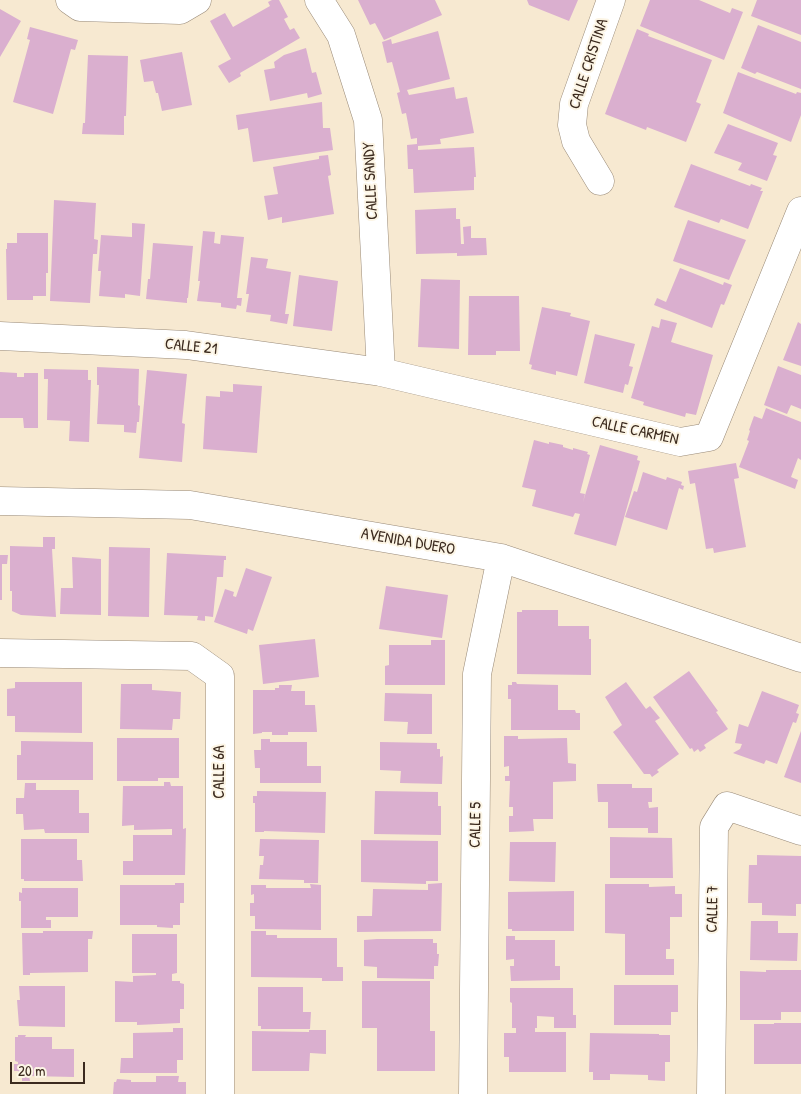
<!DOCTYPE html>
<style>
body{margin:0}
#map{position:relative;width:801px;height:1094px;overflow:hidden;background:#f7e9d1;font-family:"Patrick Hand",sans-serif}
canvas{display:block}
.scale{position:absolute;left:10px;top:1062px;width:75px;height:22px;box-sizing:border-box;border:2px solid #3b2a1e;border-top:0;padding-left:6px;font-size:15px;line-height:18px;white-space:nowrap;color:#3b2a1e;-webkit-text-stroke:4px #fcf5e5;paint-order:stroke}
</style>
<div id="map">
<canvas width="801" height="1094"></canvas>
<div class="scale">20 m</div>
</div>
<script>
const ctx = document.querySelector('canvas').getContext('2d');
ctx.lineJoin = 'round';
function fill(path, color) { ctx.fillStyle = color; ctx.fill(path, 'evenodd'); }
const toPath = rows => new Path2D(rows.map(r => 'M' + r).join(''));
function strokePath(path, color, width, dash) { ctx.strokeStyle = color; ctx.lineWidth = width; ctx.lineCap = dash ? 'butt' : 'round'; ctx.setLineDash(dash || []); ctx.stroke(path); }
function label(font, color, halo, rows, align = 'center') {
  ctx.font = font + ' "Patrick Hand",sans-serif'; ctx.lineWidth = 4; ctx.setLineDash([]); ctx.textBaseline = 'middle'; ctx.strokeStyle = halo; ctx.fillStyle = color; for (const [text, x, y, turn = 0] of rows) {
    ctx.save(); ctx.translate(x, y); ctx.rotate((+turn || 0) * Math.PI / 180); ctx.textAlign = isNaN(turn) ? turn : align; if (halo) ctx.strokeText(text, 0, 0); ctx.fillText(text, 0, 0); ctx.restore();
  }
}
fill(toPath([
 [272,0,279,0,288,17,284,19,290,30,294,28,300,38,240,73,241,76,229,83,218,66,231,59,210,21,225,13,233,27,270,6,268,2],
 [358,0,435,0,442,15,384,40,375,23,370,25],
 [527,0,578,0,569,21,529,5],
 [650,0,699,0,730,13,732,8,743,12,724,60,640,26],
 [757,0,801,0,801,35,751,16],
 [0,9,21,21,0,57],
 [758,25,801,42,801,89,757,72,755,74,741,68],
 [30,27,78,40,75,50,71,49,53,114,13,102,30,40,27,39],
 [637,29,649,34,648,36,712,60,696,102,701,104,686,142,647,127,646,130,605,114],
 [438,31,450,79,407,90,409,95,454,87,456,99,467,97,474,133,440,139,441,144,418,146,418,150,474,147,476,177,474,177,474,190,414,193,413,169,408,169,407,145,417,144,417,138,411,139,406,113,402,114,397,93,400,92,392,62,387,63,382,42,391,39,392,44],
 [306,48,312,73,316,72,322,94,308,98,307,93,270,101,264,70,275,68,274,62,284,55],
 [182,52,192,105,162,111,158,93,156,93,153,81,144,82,140,60],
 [88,55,128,56,126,116,124,116,124,135,82,134,83,123,85,123],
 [738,72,796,94,797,92,801,93,801,115,791,142,723,113],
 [322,102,323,128,330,128,333,150,253,162,248,128,238,130,236,115],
 [728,124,778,143,773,155,777,156,767,181,738,170,742,163,714,153],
 [328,155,331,175,328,176,334,214,282,223,282,217,268,220,264,196,278,194,273,167,319,159,319,156],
 [691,164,750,186,751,184,762,188,760,191,763,191,748,229,721,219,719,223,674,207],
 [54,200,96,203,94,239,98,240,97,254,93,254,90,303,50,301],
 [456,208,456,219,460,219,461,244,464,244,463,227,471,226,471,238,486,238,487,255,457,256,457,253,416,254,415,210],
 [688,220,746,240,729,280,673,261],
 [132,223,145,224,140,296,125,294,125,298,99,296,101,271,98,271,101,235,132,237],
 [203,231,215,232,214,243,220,244,221,235,244,237,237,298,242,298,241,306,237,305,236,309,221,307,221,303,197,301,200,281,198,281],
 [17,233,48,233,48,273,46,273,46,296,33,296,33,300,7,300,6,249,7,249,7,243,17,243],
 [153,243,193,246,188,298,187,298,187,303,146,299,148,279,150,279],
 [251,257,268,259,266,268,291,272,285,314,289,314,287,324,270,321,271,315,246,312,249,294,246,294],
 [680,268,723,285,724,282,732,285,724,305,721,304,712,328,654,305,657,298,666,302],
 [299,275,338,281,332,331,293,326],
 [421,279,460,280,459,349,418,347],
 [469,296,519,296,520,351,496,351,496,355,468,355],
 [542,307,571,313,570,316,590,321,577,376,556,371,556,375,531,369,532,365,529,364],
 [661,319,677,323,671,342,713,355,696,415,686,413,685,417,643,405,644,402,631,398,652,326,659,328],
 [798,322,801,324,801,366,783,360],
 [595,334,635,344,629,366,633,367,628,385,625,384,623,393,584,383],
 [778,366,801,375,801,409,791,405,787,414,764,405],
 [97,367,139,369,138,405,140,406,139,422,137,422,136,433,124,432,124,425,97,424,99,385,97,385],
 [44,369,88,370,88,380,91,380,89,442,69,441,70,421,47,420,48,379,44,379],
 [147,370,187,374,182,423,185,424,182,462,139,458],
 [0,372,17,373,17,377,24,377,24,373,38,373,38,428,24,428,23,418,0,418],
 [233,384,262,386,257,453,203,449,206,396,220,397,220,391,233,392],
 [766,408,801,422,801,460,798,458,791,477,798,480,795,489,739,467,749,441,747,440,750,431,749,430,754,416,762,419],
 [534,440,549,444,549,442,563,445,563,447,573,450,573,448,588,452,587,454,590,455,580,493,585,494,583,502,600,445,638,456,637,460,640,461,616,546,574,534,580,514,575,513,573,517,532,506,536,490,522,487],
 [736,463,739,478,734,479,746,547,714,553,713,548,706,549,695,483,690,484,688,471],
 [643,472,666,480,667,477,682,482,681,485,684,486,683,490,679,488,667,530,625,517,634,491,637,492],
 [43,537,55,537,55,549,52,549,56,617,21,615,12,611,12,591,10,591,10,546,43,547],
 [109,547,150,548,149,617,108,616],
 [167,553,226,556,226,560,224,560,223,577,217,577,213,617,205,616,205,621,197,620,198,616,164,615],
 [0,555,8,555,7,564,2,564,2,600,0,600],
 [72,557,101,559,101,615,60,614,61,588,73,588],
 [246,568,272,577,253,631,248,629,247,634,214,622,225,589,234,592,233,596,236,597],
 [386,586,448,595,442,638,379,629],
 [522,610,558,610,558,626,589,626,589,639,591,639,591,675,517,674,517,612,522,612],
 [315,639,319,677,263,684,259,645],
 [431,640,445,640,445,685,385,685,385,666,389,665,389,645,431,645],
 [689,671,718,711,716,712,728,729,704,745,706,748,700,752,698,749,694,752,692,748,690,749,653,697],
 [15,682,82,682,82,733,15,732,15,716,7,716,7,689,15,688],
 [512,682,516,682,517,684,558,685,558,710,575,710,576,713,580,713,580,730,511,730,511,699,508,699,508,685,512,685],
 [626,682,646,709,650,706,660,718,655,721,679,754,657,770,659,772,652,777,650,774,644,774,613,732,622,725,605,697],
 [121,684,152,684,152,690,181,692,180,719,173,719,172,730,120,729],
 [279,685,292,685,291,691,305,691,305,705,315,705,317,732,288,732,288,735,272,735,272,732,262,732,262,733,253,734,253,690,275,690,275,688,279,688],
 [762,691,799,705,796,713,799,714,796,723,793,722,777,764,766,760,764,764,733,753,740,749,742,744,735,743,739,724,748,727],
 [385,693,432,694,432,734,407,734,408,722,384,721],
 [801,731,801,783,784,777],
 [504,736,518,736,518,739,567,738,568,763,576,764,576,781,553,782,553,819,533,819,534,831,509,832,509,816,513,816,513,807,509,807,510,781,505,781,505,776,509,776,509,766,504,767],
 [117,738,179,738,179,778,158,778,158,781,117,781],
 [261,739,270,739,270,742,307,742,307,766,321,766,321,783,260,783,260,768,255,768,254,750,261,750],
 [21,741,93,742,93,780,17,780,17,755,21,755],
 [380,742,437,743,437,749,440,749,440,757,443,756,442,784,400,783,401,771,380,770],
 [164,782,170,782,171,786,183,786,183,829,186,828,185,875,123,875,123,861,133,861,133,835,172,835,172,829,134,830,134,825,122,826,123,786,164,786],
 [25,783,36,783,36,790,79,790,79,813,89,813,89,833,45,833,44,829,24,830,23,814,16,814,16,798,24,798],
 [597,784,632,784,632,788,652,788,652,802,648,802,649,808,658,807,658,833,648,833,648,828,608,828,608,802,598,802],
 [257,791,326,792,325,833,264,831,264,832,255,832,255,803,253,803,253,796,257,796],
 [375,791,438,792,438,806,441,806,441,835,374,834],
 [610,837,672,838,673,878,610,878],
 [21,839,77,839,77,860,82,860,83,881,24,881,24,879,21,879],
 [260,839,319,840,318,883,304,883,304,880,259,879,260,865,263,865,264,856,259,856],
 [361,840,438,841,438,881,426,881,426,884,361,882],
 [510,842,556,842,555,882,509,881],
 [757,855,801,856,801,904,796,904,796,916,762,915,762,903,748,903,749,865,757,865],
 [175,883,184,883,184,903,180,903,180,925,173,925,173,928,157,927,157,925,120,925,120,885,175,885],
 [442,883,441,931,357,932,357,916,372,916,373,889,428,890,428,884],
 [310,884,321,885,321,930,255,929,255,916,250,916,250,903,254,903,254,894,251,895,251,885,266,885,266,888,311,888],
 [605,884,649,884,649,887,675,886,675,894,682,894,682,917,670,917,670,949,666,949,666,959,674,959,674,975,625,975,625,934,605,933],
 [22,888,78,888,78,917,46,917,46,920,51,920,51,928,21,928,21,901,19,901,19,892,22,893],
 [574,891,574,931,512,931,512,929,508,929,508,892],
 [751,921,778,921,778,933,798,933,797,961,750,960],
 [43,931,93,931,92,939,88,939,88,972,30,973,30,975,23,975,22,933,43,933],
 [251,931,266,931,266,935,277,935,277,938,337,938,337,967,343,967,343,981,322,981,322,978,251,977],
 [132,934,177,934,177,973,172,974,172,981,180,981,180,983,184,984,184,1009,180,1009,180,1023,137,1025,137,1022,115,1022,115,981,133,982,133,976,156,975,156,973,132,973],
 [506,936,515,936,515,940,555,940,555,966,560,966,560,980,511,981,510,966,514,966,514,959,506,960],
 [377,939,433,939,433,943,437,943,437,954,439,954,438,966,434,966,434,979,377,978,377,967,364,966,364,940],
 [766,970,801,970,801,1012,781,1012,781,1020,740,1020,740,971,766,972],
 [362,981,430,981,430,1031,435,1031,435,1071,377,1071,377,1028,362,1028],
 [614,985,678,985,678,1012,671,1012,671,1025,614,1025],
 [19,986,65,986,65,1027,19,1026,17,1000,20,1000],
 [258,987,303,987,303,1012,311,1012,310,1029,261,1029,261,1026,258,1026],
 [510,988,573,988,573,1015,576,1015,576,1028,554,1028,554,1017,537,1016,537,1028,535,1028,535,1032,566,1032,566,1072,509,1072,509,1057,504,1057,504,1033,516,1033,516,1028,512,1028,512,1003,510,1002],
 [774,1023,801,1023,801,1064,754,1064,754,1024,774,1024],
 [173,1028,183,1028,183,1060,177,1060,177,1073,120,1073,121,1058,133,1058,133,1033,173,1032],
 [309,1030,326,1030,326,1054,310,1053,309,1071,252,1071,252,1031,309,1032],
 [590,1033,659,1034,659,1035,670,1035,670,1062,665,1062,665,1081,648,1080,648,1075,610,1074,610,1080,593,1080,593,1072,589,1072],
 [18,1035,26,1035,25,1037,52,1037,52,1049,74,1049,74,1077,29,1076,30,1081,22,1081,22,1075,18,1075,18,1071,14,1071,14,1064,18,1064,18,1062,15,1061,15,1037,18,1037],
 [156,1076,179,1076,178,1082,186,1082,186,1094,113,1094,114,1082,116,1082,117,1079,131,1080,131,1082,156,1082]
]), '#daafcf');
const minor = toPath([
 [70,0,80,7,180,10,197,0],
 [319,0,341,35,368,120,381,372],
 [600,181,576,141,572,125,574,104,611,0],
 [0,336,186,345,381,372,680,442,709,437,801,211],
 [0,501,190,505,501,558,801,658],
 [0,653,192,656,220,676,220,1094],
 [473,1094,477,674,501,558],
 [711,1094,714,827,727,806,801,831]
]);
strokePath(minor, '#998a78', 29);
strokePath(minor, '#fff', 28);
label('16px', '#3b2a1e', '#fcf5e5', [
 ["CALLE CRISTINA",589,64,-72],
 ["CALLE SANDY",371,181,-93],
 ["CALLE 21",191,347,6],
 ["CALLE CARMEN",635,431,12],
 ["AVENIDA DUERO",408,542,10],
 ["CALLE 6A",220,772,-90],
 ["CALLE 5",476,825,-89],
 ["CALLE 7",713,909,-89]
]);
</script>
